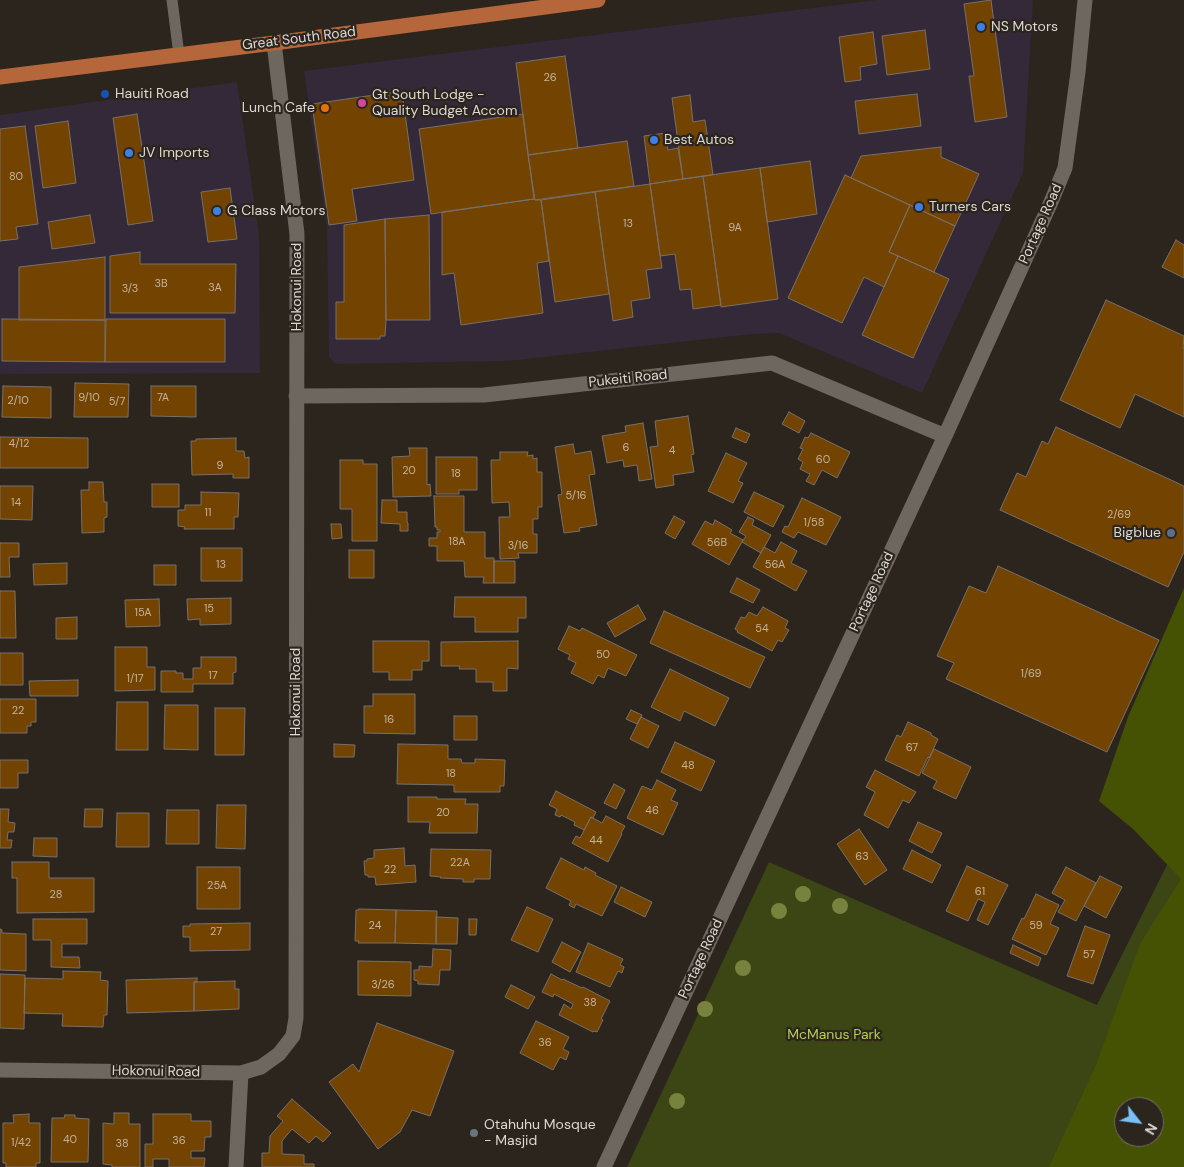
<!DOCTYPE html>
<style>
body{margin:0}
#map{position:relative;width:1184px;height:1167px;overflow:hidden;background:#2b251e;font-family:"DM Sans",sans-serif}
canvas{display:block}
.north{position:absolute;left:1114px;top:1097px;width:50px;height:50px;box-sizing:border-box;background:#2b251e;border:1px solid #726d66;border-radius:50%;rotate:120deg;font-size:14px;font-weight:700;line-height:20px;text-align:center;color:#dcd8d3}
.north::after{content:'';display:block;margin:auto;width:18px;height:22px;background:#7abff8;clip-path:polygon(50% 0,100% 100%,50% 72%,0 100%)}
</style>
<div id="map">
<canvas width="1184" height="1167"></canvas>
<div class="north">N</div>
</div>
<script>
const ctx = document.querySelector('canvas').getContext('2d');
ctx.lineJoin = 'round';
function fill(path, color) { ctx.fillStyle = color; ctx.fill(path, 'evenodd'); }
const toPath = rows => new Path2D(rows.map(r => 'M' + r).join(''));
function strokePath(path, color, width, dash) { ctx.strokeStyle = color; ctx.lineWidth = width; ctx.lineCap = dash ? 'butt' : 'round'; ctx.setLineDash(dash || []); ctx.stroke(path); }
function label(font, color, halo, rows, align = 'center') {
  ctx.font = font + ' "DM Sans",sans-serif'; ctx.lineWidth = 4.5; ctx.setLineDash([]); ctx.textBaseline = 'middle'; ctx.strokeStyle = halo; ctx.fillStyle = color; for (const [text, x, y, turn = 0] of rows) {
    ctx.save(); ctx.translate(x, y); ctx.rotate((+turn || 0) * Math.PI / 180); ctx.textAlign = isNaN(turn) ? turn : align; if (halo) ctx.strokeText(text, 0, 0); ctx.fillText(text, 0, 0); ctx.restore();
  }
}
fill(toPath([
 [877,0,1033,0,1023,173,922,393,779,333,752,334,508,361,335,364,329,357,327,228,304,71],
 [237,82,259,235,260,373,0,374,0,115]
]), '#332938');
fill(toPath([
 [1184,831,1184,1167,627,1167,769,862,1097,1005],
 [1124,1107,1154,1107,1154,1137,1124,1137]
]), '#3c4514');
fill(toPath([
 [1184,588,1184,1167,1049,1167,1096,1065,1140,944,1181,879,1133,829,1099,801,1128,717],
 [1124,1107,1154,1107,1154,1137,1124,1137]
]), '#465203');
const building = toPath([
 [991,0,1007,117,975,122,969,76,974,76,964,4,991,0],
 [925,30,930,69,887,75,882,36,925,30],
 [873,32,877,64,860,67,861,80,845,82,839,37,873,32],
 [565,56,578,148,528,155,516,63,565,56],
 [402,91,414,180,352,189,357,221,329,225,312,104,402,91],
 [917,94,921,126,859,134,855,101,917,94],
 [690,95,693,122,705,120,713,175,683,179,672,98,690,95],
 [137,114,153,221,128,225,113,118,137,114],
 [523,114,534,199,431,214,419,129,523,114],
 [68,121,76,183,43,188,35,126,68,121],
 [25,126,38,224,16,227,18,239,0,241,0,129,25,126],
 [666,133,668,150,678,148,683,179,650,184,644,136,666,133],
 [627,141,634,186,535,200,528,155,627,141],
 [941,147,941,157,979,174,955,226,851,178,861,156,941,147],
 [810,161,817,214,767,222,760,168,810,161],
 [760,168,778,299,721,307,703,176,760,168],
 [845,175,910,205,889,252,898,256,884,287,864,277,842,323,788,298,845,175],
 [703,176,721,305,693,309,691,289,680,290,675,254,660,256,650,184,703,176],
 [650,184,662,268,646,270,650,298,631,301,633,317,613,321,595,192,650,184],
 [230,188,237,239,208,242,201,192,230,188],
 [595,192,609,294,555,302,541,200,595,192],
 [534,199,535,200,541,200,549,261,537,263,543,313,461,325,454,273,442,275,442,212,534,199],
 [910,205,955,226,934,272,889,252,910,205],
 [90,215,95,243,52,249,48,222,90,215],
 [429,215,430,320,386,320,385,219,429,215],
 [385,219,386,320,385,336,380,336,380,339,336,339,336,302,344,302,344,225,385,219],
 [1176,240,1184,245,1184,278,1162,267,1176,240],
 [140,252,140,264,236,264,235,313,110,313,110,256,140,252],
 [898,256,949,279,913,358,862,335,898,256],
 [105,257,105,320,19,320,19,267,105,257],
 [1106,300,1184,336,1183,348,1184,348,1184,417,1135,394,1120,428,1060,400,1106,300],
 [2,319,105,320,105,362,2,361,2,319],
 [106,319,225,319,225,362,105,362,106,319],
 [75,383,129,384,128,417,74,417,75,383],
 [3,386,51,387,51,418,2,417,3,386],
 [151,386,196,386,196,417,151,416,151,386],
 [789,412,805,421,799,433,782,424,789,412],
 [688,416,694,454,691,455,694,472,673,475,674,485,656,488,650,447,658,446,655,421,688,416],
 [643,423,652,479,639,481,637,465,624,467,623,460,607,463,602,436,626,432,625,426,643,423],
 [1056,427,1184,486,1184,552,1168,587,1000,510,1017,473,1026,477,1042,441,1048,444,1056,427],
 [736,428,750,434,746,443,732,437,736,428],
 [811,433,850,452,837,478,822,470,814,485,806,481,810,474,800,469,803,462,798,459,803,449,800,448,805,437,808,438,811,433],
 [0,437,88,438,88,468,0,468,0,437],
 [236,438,236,451,244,451,245,458,249,457,249,478,233,478,233,474,192,475,191,441,196,441,196,439,236,438],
 [573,444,575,454,591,451,595,474,589,475,597,525,579,528,580,531,564,533,558,495,562,494,555,447,573,444],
 [409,448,427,448,427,485,430,484,431,496,393,497,392,457,410,456,409,448],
 [500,452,528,452,527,456,533,455,533,459,537,458,537,472,542,472,542,507,538,507,538,519,533,519,533,534,537,534,537,553,518,553,519,558,500,559,499,517,510,517,509,502,492,503,491,460,500,460,500,452],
 [726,453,747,463,738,481,743,483,733,503,708,491,726,453],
 [436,457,477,457,477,490,459,490,459,494,436,494,436,457],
 [340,460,363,460,363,464,377,464,377,541,352,541,352,509,340,509,340,460],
 [89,482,103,482,104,502,107,502,107,517,104,518,104,532,82,533,81,490,89,490,89,482],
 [152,484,179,484,179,507,152,507,152,484],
 [0,486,33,486,32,520,0,519,0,486],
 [201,492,239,493,238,517,234,517,234,529,184,529,185,527,178,526,178,510,185,510,185,505,201,505,201,492],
 [754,492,784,506,773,527,744,512,754,492],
 [434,496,464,496,464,532,485,532,485,558,494,558,494,583,483,583,484,577,465,577,464,561,437,561,437,546,429,546,429,538,437,538,437,532,440,532,440,530,437,530,437,527,435,527,434,496],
 [802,498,841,517,826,545,798,532,794,538,782,532,785,526,788,527,802,498],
 [382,500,397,500,397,512,407,512,407,522,408,523,408,531,400,531,400,524,381,523,382,500],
 [674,516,685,522,675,539,665,533,674,516],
 [748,517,754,520,752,525,771,535,761,553,742,542,746,536,739,532,748,517],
 [715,520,732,530,730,533,743,540,729,565,692,544,705,521,713,525,715,520],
 [331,524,341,524,342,538,332,539,331,524],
 [781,542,797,551,791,563,807,571,796,591,753,567,764,547,775,553,781,542],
 [0,543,19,543,19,557,9,557,10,577,0,577,0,543],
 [201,548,242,548,242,581,201,581,201,548],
 [349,550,374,550,374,578,349,578,349,550],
 [494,561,515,561,515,583,494,583,494,561],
 [67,563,67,584,34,585,33,564,67,563],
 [154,565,176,565,176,585,154,585,154,565],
 [998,566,1159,640,1107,752,946,679,954,663,937,656,969,586,986,593,998,566],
 [737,578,760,590,753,603,730,592,737,578],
 [0,591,15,591,16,638,0,638,0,591],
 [455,597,526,597,526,618,518,618,518,632,475,632,475,617,454,617,455,597],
 [231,598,231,624,200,625,200,619,188,620,187,599,231,598],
 [159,599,160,626,126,627,125,600,159,599],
 [638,605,646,619,615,637,607,623,638,605],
 [763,607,788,621,785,628,789,630,782,642,778,640,772,651,737,632,738,631,735,629,741,617,745,618,749,612,757,616,763,607],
 [664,611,765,657,750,688,650,643,664,611],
 [77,617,77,639,56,639,56,618,77,617],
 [569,626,580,631,582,628,637,655,626,676,608,668,604,678,598,675,593,684,571,673,576,663,568,659,570,655,558,649,569,626],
 [373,641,429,641,429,661,422,661,422,670,412,670,412,680,389,680,389,672,373,672,373,641],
 [518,641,518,669,507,668,507,691,493,691,493,682,476,682,476,669,459,669,460,666,441,666,441,642,518,641],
 [115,647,147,647,147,667,155,667,155,690,115,691,115,647],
 [0,653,23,653,23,685,0,685,0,653],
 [201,657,236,657,236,672,233,673,233,684,193,684,193,692,161,692,161,671,176,671,176,673,183,673,183,679,193,679,193,668,201,668,201,657],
 [670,669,729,698,715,726,684,711,680,721,651,707,670,669],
 [78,680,78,696,30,696,29,681,78,680],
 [373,694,415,694,415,734,364,733,364,706,373,706,373,694],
 [0,699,36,699,36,722,31,722,31,726,27,726,27,733,0,733,0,699],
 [117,702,148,702,148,750,116,750,117,702],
 [165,705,198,705,198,750,164,749,165,705],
 [215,708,245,708,244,755,215,755,215,708],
 [631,710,642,715,637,724,626,719,631,710],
 [454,716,477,716,477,740,454,740,454,716],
 [641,717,659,726,648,748,630,739,641,717],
 [908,722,931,733,931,735,938,739,929,758,928,757,919,776,885,760,897,735,901,737,908,722],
 [675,742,715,761,701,791,661,772,675,742],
 [334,744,355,745,354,757,334,757,334,744],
 [398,744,448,745,448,759,461,759,462,763,475,763,475,759,505,760,504,786,500,786,500,792,454,792,454,785,397,784,398,744],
 [934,749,971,767,956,799,933,788,937,781,922,773,934,749],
 [0,760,28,760,28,773,18,773,18,788,0,788,0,760],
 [875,770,916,792,909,803,903,800,888,828,864,815,875,792,866,787,875,770],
 [657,780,676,790,671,800,678,803,663,835,627,818,642,786,652,790,657,780],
 [614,784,625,790,616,809,604,803,614,784],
 [556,791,596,812,593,818,591,817,584,830,574,825,575,822,561,815,560,817,555,815,557,809,549,805,556,791],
 [408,797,437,797,437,799,466,799,465,804,478,804,477,833,429,833,430,822,408,822,408,797],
 [217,805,246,805,245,849,216,848,217,805],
 [0,809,9,809,8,822,15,823,14,832,8,832,7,840,12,840,11,848,0,848,0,809],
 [85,809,103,809,102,827,84,827,85,809],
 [167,810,199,810,199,844,166,844,167,810],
 [117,813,149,813,149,847,116,847,117,813],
 [606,816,625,826,621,833,622,834,608,862,572,843,576,836,580,838,591,817,602,823,606,816],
 [918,822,942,833,932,853,909,841,918,822],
 [859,829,887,870,865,885,837,844,859,829],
 [34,838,57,838,57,857,33,856,34,838],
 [404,848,405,866,415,865,416,882,376,885,375,877,368,877,368,875,365,875,364,861,367,861,367,859,374,858,374,850,404,848],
 [431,849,491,850,490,879,474,879,474,882,463,882,463,879,440,878,441,877,430,876,431,849],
 [912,850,941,865,932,883,903,869,912,850],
 [561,858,584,870,585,867,596,873,595,875,617,886,602,916,576,904,574,908,569,905,571,901,546,888,561,858],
 [12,862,49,862,49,878,94,878,94,912,17,913,17,878,12,878,12,862],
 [967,866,1008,885,988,925,977,920,985,902,978,899,968,921,946,911,967,866],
 [197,867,240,867,240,909,197,909,197,867],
 [1066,867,1096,883,1076,921,1058,912,1065,900,1052,893,1066,867],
 [1100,876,1122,887,1106,918,1084,906,1100,876],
 [621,887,652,902,645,917,614,902,621,887],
 [1036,894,1059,905,1050,924,1059,928,1046,955,1012,939,1022,918,1024,919,1036,894],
 [527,907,553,919,538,952,511,940,527,907],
 [359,909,396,910,395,943,358,943,359,941,355,941,356,910,359,910,359,909],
 [396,910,437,911,436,944,395,943,396,910],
 [436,917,458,918,457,944,436,944,436,917],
 [33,919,87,919,87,944,62,944,62,957,79,957,80,968,51,967,51,940,33,940,33,919],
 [469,919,477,919,476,935,469,935,469,919],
 [250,923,250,950,190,951,190,937,183,937,183,926,190,926,190,924,250,923],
 [1085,926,1110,935,1093,984,1067,976,1085,926],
 [0,929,2,930,2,933,26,934,26,971,0,970,0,929],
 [562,942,581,952,570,972,552,962,562,942],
 [588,943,623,959,620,965,624,967,622,973,618,971,610,987,576,972,588,943],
 [1013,945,1041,958,1038,966,1010,953,1013,945],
 [433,949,451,950,450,970,440,970,439,985,418,984,418,981,414,980,414,970,419,970,419,966,432,967,433,949],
 [358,961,411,962,411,996,358,995,358,961],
 [63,971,101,972,100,980,108,981,107,1015,104,1015,103,1027,62,1026,63,1014,24,1013,25,978,63,979,63,971],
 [0,974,25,975,24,1029,0,1028,0,974],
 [551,974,562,980,563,979,582,988,583,987,610,1001,601,1019,603,1020,597,1032,594,1031,593,1032,559,1015,564,1004,571,1009,573,1004,554,994,553,997,542,992,551,974],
 [197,978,197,982,194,982,194,1011,127,1013,126,980,197,978],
 [235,981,235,989,239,989,239,1009,194,1011,194,982,235,981],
 [511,985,535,997,528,1009,505,997,511,985],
 [536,1021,569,1037,563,1049,569,1052,566,1060,560,1057,553,1070,520,1053,536,1021],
 [377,1023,454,1051,430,1116,412,1110,400,1132,378,1149,329,1082,353,1064,359,1072,377,1023],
 [292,1099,331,1133,323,1142,316,1136,309,1143,292,1129,282,1141,282,1154,304,1155,304,1164,314,1164,314,1167,262,1167,262,1153,269,1153,270,1136,283,1121,277,1116,292,1099],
 [114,1113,129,1113,129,1124,140,1124,140,1167,112,1167,112,1165,103,1164,103,1123,114,1124,114,1113],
 [29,1114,29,1123,40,1123,40,1163,36,1163,36,1167,6,1167,6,1163,3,1163,3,1123,14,1123,13,1115,29,1114],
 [153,1114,191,1114,191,1121,211,1121,211,1137,205,1137,204,1151,191,1151,191,1158,205,1158,204,1167,169,1167,169,1159,153,1159,153,1167,145,1167,145,1144,153,1144,153,1114],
 [65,1115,75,1115,75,1118,89,1119,88,1162,51,1162,52,1118,64,1118,65,1115]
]);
fill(building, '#734301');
strokePath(building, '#787069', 1);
strokePath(toPath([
 [172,0,179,55]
]), '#6e675f', 11);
strokePath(toPath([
 [296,396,484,395,772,363,945,436],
 [0,1070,241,1073,261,1067,279,1054,293,1036,296,1018,297,234,274,43],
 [236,1167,241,1073],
 [604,1167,945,436,1051,202,1065,168,1078,72,1085,0]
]), '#6e675f', 15);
strokePath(toPath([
 [0,77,274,43,598,0]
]), '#b5663b', 15);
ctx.fillStyle = '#77823c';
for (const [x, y] of [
 [803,894],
 [840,906],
 [779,911],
 [743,968],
 [705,1009],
 [677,1101]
]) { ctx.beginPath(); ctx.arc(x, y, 8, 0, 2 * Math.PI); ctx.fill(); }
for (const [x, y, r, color] of [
 [981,27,5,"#3f7fe0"],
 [105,94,5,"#1a4fb4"],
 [362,103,5,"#d1479c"],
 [325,108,5,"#e8710a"],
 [654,140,5,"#3f7fe0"],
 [129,153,5,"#3f7fe0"],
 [919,207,5,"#3f7fe0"],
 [217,211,5,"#3f7fe0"],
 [1171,533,5,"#5c6f8a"],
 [474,1133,5,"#6b7280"]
]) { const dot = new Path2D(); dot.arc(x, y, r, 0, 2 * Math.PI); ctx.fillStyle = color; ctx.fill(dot); strokePath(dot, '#2b251e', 2); }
label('11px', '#c2b39e', null, [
 ["26",550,78],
 ["80",16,177],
 ["13",628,224],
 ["9A",735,228],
 ["3B",161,284],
 ["3A",215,288],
 ["3/3",130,289],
 ["9/10",89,398],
 ["7A",163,398],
 ["2/10",18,401],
 ["5/7",117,402],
 ["4/12",19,444],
 ["6",626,448],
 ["4",672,451],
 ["60",823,460],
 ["9",220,466],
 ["20",409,471],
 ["18",456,474],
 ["5/16",576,496],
 ["14",16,503],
 ["11",208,513],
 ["2/69",1119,515],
 ["1/58",814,523],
 ["18A",457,542],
 ["56B",717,543],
 ["3/16",518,546],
 ["13",221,565],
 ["56A",775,565],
 ["15",209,609],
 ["15A",143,613],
 ["54",762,629],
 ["50",603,655],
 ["1/69",1031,674],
 ["17",213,676],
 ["1/17",135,679],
 ["22",18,711],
 ["16",389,720],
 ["67",912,748],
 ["48",688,766],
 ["18",451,774],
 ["46",652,811],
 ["20",443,813],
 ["44",596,841],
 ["63",862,857],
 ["22A",460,863],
 ["22",390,870],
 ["25A",217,886],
 ["61",980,892],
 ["28",56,895],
 ["24",375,926],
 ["59",1036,926],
 ["27",216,932],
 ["57",1089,955],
 ["3/26",383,985],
 ["38",590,1003],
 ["36",545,1043],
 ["40",70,1140],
 ["36",179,1141],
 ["1/42",21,1143],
 ["38",122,1144]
]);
label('14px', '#dcd8d3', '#2b251e', [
 ["NS Motors",991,27],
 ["Hauiti Road",115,94],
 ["Gt South Lodge -",372,95],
 ["Quality Budget Accom",372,111],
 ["Lunch Cafe",315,108,"right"],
 ["Best Autos",664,140],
 ["JV Imports",139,153],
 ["Turners Cars",929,207],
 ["G Class Motors",227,211],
 ["Bigblue",1161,533,"right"],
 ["Otahuhu Mosque",484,1125],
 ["- Masjid",484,1141]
], 'left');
label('14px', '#dcd8d3', '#2b251e', [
 ["Great South Road",299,39,-7],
 ["Portage Road",1041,224,-66],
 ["Hokonui Road",297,287,-90],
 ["Pukeiti Road",628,379,-6],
 ["Portage Road",872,592,-65],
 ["Hokonui Road",296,692,-90],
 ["Portage Road",701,959,-65],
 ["Hokonui Road",156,1072,1]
]);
label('14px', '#b6ce54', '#2b251e', [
 ["McManus Park",834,1035]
]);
</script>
